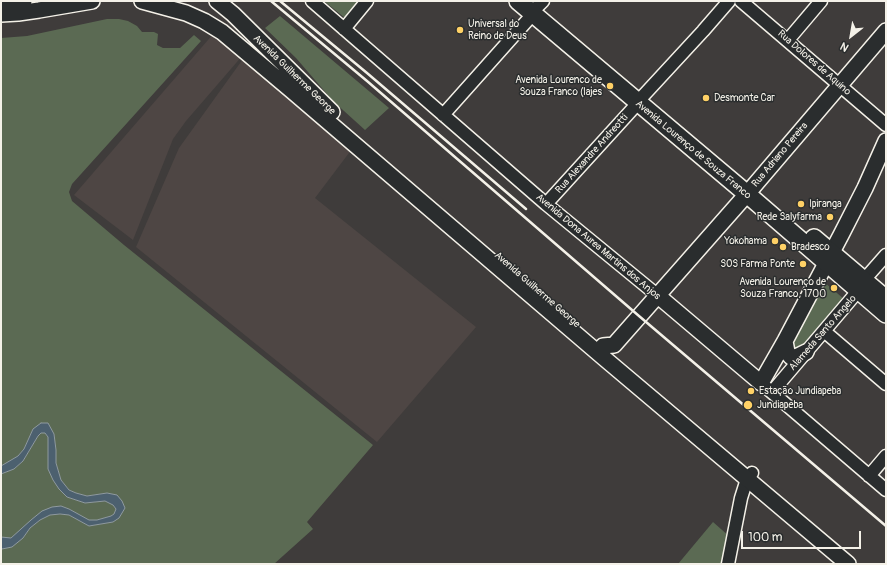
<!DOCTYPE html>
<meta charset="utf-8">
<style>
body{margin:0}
#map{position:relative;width:887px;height:565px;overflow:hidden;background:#3f3c3b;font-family:Pangolin,sans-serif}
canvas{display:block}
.frame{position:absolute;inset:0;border:2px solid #f4f1e8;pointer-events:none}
.north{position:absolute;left:831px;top:16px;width:40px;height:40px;-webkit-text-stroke:3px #2a2d2e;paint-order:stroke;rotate:211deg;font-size:11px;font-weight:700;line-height:16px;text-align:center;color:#f4f1e8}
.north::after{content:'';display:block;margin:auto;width:14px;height:18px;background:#f4f1e8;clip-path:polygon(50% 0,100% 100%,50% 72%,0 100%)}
.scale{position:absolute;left:741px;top:531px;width:120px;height:18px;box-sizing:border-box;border:2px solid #f4f1e8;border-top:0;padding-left:5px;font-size:12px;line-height:14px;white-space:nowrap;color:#f4f1e8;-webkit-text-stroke:3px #2a2d2e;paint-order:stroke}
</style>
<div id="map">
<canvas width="887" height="565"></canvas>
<div class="frame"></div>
<div class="north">N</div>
<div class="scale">100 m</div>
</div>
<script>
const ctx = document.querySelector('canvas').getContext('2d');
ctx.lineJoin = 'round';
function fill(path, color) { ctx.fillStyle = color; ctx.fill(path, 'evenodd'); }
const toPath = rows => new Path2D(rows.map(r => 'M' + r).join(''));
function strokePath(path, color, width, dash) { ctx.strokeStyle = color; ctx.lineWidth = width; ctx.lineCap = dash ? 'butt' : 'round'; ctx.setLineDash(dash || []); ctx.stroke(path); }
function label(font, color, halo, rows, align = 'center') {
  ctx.font = font + ' Pangolin,sans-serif'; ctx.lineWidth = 3; ctx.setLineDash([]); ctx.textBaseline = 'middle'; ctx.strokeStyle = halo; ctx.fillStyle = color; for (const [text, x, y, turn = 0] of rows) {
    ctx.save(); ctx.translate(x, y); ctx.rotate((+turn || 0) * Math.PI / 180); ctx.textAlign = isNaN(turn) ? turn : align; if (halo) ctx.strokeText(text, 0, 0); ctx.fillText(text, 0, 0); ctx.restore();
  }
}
fill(toPath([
 [214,33,243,55,186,121,173,139,133,240,74,195],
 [243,59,352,149,315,198,476,327,377,442,136,247,179,148]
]), '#4e4644');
fill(toPath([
 [324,1,360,1,345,18],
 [280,16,389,108,365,130,333,101,296,58,265,28],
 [107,19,119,19,128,21,137,26,142,32,154,32,158,34,157,45,163,48,180,48,194,35,201,41,72,184,69,192,72,201,124,245,373,445,307,522,313,529,274,564,1,564,1,547,3,549,23,538,30,528,40,520,50,515,60,514,69,515,89,526,113,522,125,508,107,493,87,496,76,493,69,490,61,480,56,463,56,450,54,434,33,429,24,449,18,456,1,466,1,38,27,36],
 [824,282,844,299,805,347,792,351,792,343],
 [41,433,45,433,48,437,48,469,67,497,85,503,105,501,113,505,116,509,114,514,111,516,97,520,88,520,69,509,61,506,11,538,3,538,1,537,1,474,14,469,23,461,38,436],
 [713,522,730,537,724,564,678,564]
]), '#5b6a53');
const water = toPath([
 [41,423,48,423,54,434,56,450,56,463,61,480,69,490,76,493,87,496,107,493,117,495,122,501,125,508,119,518,113,522,89,526,69,515,60,514,50,515,40,520,30,528,23,538,12,547,2,549,1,547,1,537,11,538,31,520,42,511,52,507,61,506,69,509,89,520,97,520,111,516,114,514,116,509,113,505,105,501,85,503,67,497,59,489,53,480,48,469,48,437,45,433,41,433,38,436,23,461,14,469,1,474,1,466,18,456,24,449,33,429,41,423]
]);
fill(water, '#4c606f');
strokePath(water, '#8f9a9f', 1);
const minor = toPath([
 [312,1,546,204,657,295],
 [741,1,886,125],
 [538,6,543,1],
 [344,29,367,1],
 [788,40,821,1],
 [643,96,703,31,729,1],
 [443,115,533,14],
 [546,204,638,103],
 [864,280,886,255],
 [824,331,886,384],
 [761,383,886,490],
 [772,392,858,291],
 [869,476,886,456],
 [728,564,741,498,747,479,752,473]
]);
const major = toPath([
 [142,1,186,13,204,21,222,32,291,90,604,358,848,564],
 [217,1,233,14,332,112],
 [2,8,24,1],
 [1,14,18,13,39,10,92,1],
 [657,295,761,383,785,341,841,235,865,188,886,141],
 [785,341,787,352,791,357,796,357,806,352],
 [603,346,614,345,747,194,886,31]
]);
const highway = toPath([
 [518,1,747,194,886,314],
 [814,238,886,299]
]);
strokePath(minor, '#f4f1e8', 15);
strokePath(major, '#f4f1e8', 18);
strokePath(highway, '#f4f1e8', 20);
strokePath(minor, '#2a2d2e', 12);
strokePath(major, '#2a2d2e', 15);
strokePath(highway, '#2a2d2e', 17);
strokePath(toPath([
 [271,1,367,81,639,316,886,526],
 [280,1,367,73,526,209]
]), '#f4f1e8', 2.5);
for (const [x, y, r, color] of [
 [460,30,4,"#ffd166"],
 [610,86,4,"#ffd166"],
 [706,98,4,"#ffd166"],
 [801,204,4,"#ffd166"],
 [830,217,4,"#ffd166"],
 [775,241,4,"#ffd166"],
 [783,247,4,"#ffd166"],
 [803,264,4,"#ffd166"],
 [834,288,4,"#ffd166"],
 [751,391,4,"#ffd166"],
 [748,405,5,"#ffd166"]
]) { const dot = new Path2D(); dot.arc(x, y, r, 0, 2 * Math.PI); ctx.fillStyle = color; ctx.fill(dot); strokePath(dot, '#2a2d2e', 1.5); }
label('10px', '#f4f1e8', '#2a2d2e', [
 ["Universal do",468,24],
 ["Reino de Deus",468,36],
 ["Avenida Lourenco de",602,80,"right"],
 ["Souza Franco (lajes",602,92,"right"],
 ["Desmonte Car",714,98],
 ["Ipiranga",809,204],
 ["Rede Salyfarma",822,217,"right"],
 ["Yokohama",767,241,"right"],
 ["Bradesco",791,247],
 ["SOS Farma Ponte",795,264,"right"],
 ["Avenida Lourenço de",826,282,"right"],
 ["Souza Franco, 1700",826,294,"right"],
 ["Estação Jundiapeba",759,391],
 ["Jundiapeba",757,405]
], 'left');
label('10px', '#f4f1e8', '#2a2d2e', [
 ["Rua Dolores de Aquino",814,63,41],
 ["Avenida Guilherme George",294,75,44],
 ["Avenida Lourenço de Souza Franco",693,150,40],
 ["Rua Alexandre Andreotti",592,154,-48],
 ["Rua Adriano Pereira",780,155,-50],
 ["Avenida Dona Aurea Martins dos Anjos",598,247,40],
 ["Avenida Guilherme George",537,290,41],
 ["Alameda Santo Angelo",823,333,-49]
]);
</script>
